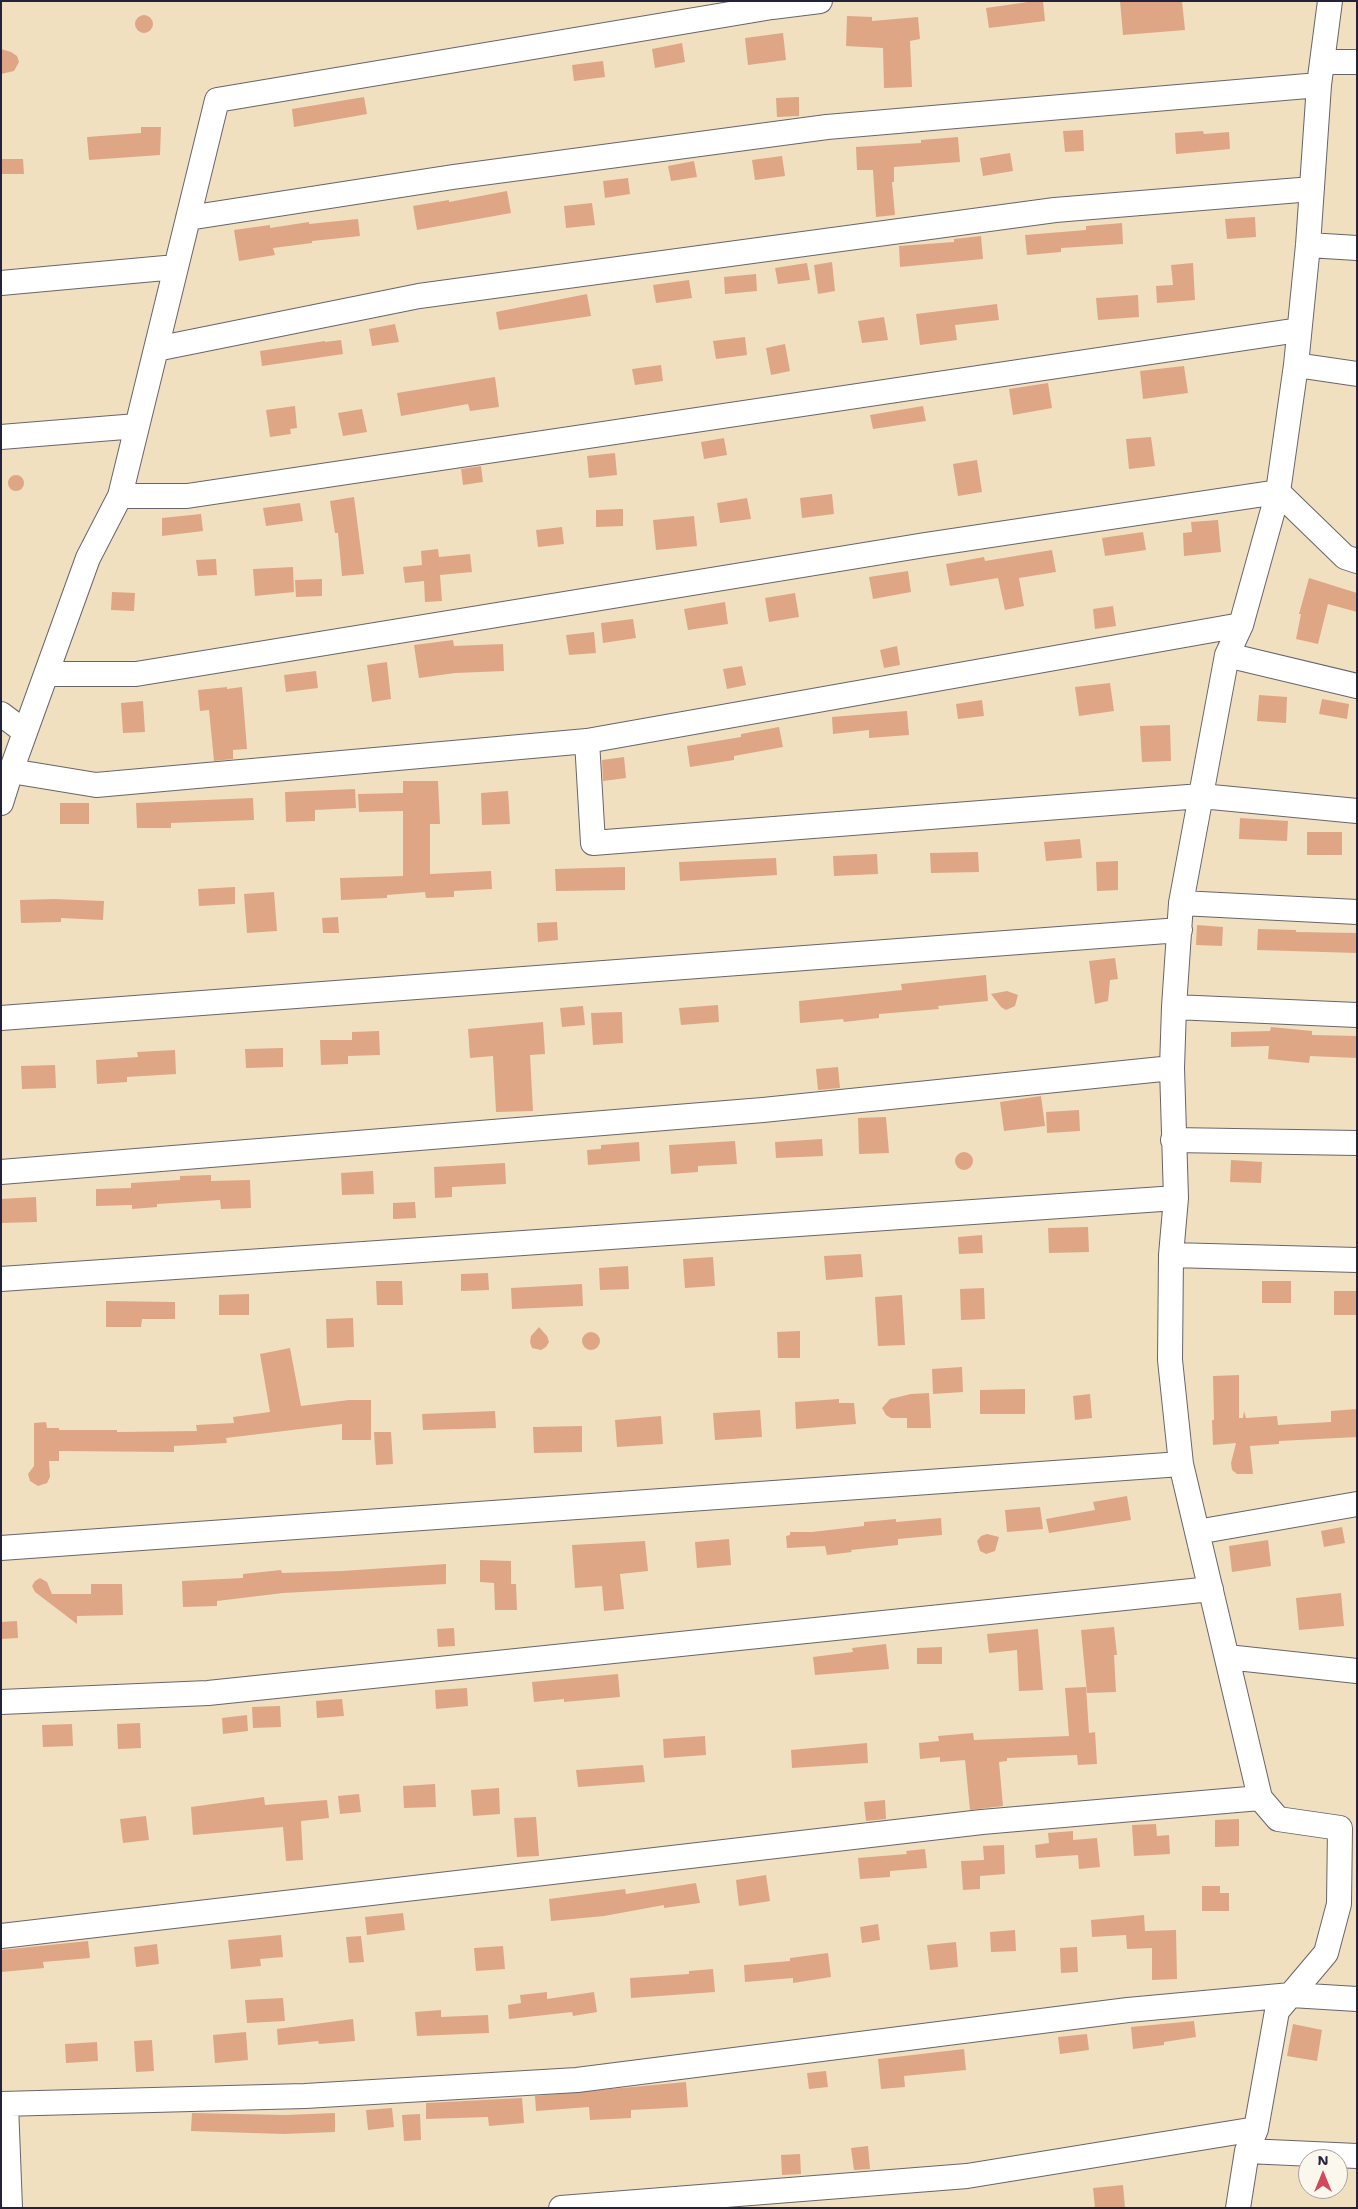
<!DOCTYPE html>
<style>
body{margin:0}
#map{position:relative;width:1358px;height:2209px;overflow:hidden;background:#f0e0c0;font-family:"Shantell Sans",sans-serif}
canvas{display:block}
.frame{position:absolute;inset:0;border:2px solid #22223b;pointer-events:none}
.north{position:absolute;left:1298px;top:2149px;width:50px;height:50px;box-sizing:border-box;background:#fbf7ec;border:1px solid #a4a2a5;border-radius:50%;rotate:0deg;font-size:14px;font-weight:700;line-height:20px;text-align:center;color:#22223b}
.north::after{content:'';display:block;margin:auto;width:18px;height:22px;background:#d1495b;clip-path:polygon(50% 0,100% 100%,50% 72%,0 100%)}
</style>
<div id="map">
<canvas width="1358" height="2209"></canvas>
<div class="frame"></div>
<div class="north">N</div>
</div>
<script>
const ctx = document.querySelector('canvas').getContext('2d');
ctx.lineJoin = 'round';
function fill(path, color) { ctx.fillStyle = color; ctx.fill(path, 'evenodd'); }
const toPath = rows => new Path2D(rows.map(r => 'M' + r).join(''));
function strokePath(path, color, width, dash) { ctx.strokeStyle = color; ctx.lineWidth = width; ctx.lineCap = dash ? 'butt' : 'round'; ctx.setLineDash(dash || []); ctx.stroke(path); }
fill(toPath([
 [1035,1,1043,1,1045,21,989,28,986,8],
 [1120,1,1182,1,1185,30,1123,35],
 '135 24a9 9 0 1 1 18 0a9 9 0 1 1-18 0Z',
 [847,16,872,17,872,21,918,17,920,39,910,41,912,87,884,88,883,48,846,46],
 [783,33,786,60,748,65,745,38],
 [682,43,685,62,655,68,652,49],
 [1,49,11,52,17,56,19,62,14,71,1,74],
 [603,61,605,77,574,81,572,65],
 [364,97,367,114,294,127,292,109],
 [799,97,799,116,777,117,776,98],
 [141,127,161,127,160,155,89,160,87,137,141,133],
 [1083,130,1084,151,1065,152,1063,131],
 [1203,131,1204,134,1229,132,1230,149,1176,154,1175,133],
 [958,137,960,162,894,167,894,182,892,182,895,215,876,217,873,170,857,170,856,147,921,143,921,140],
 [1010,153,1013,171,983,176,980,158],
 [782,156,785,176,755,180,752,160],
 [1,159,23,159,24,174,1,174],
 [694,161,697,177,671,181,668,166],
 [628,178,630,194,605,198,603,181],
 [507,191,511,213,417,230,413,206,449,200,449,202],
 [592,203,595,225,566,228,564,206],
 [1255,217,1256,237,1227,239,1225,219],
 [358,219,360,236,312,241,312,243,273,248,275,255,239,261,234,230,270,225,270,228,309,222,309,224],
 [1122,223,1123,244,1061,248,1061,252,1027,255,1025,235,1086,230,1086,226],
 [981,236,983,259,900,267,899,246,954,242,954,239],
 [832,262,835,291,818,294,814,265],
 [807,263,810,280,778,284,775,268],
 [1193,263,1195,300,1157,303,1156,286,1173,285,1171,265],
 [756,274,757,291,725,294,724,277],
 [689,280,692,298,656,303,653,285],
 [587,294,591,316,499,330,496,312],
 [1138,295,1139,317,1098,320,1096,298],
 [997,304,999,320,955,325,957,340,920,345,916,314],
 [884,317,888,340,862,343,858,321],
 [395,324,399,342,372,346,369,329],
 [745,337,747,355,716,359,713,341],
 [341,340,343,354,262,366,260,351,325,341,325,342],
 [785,344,790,371,771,375,766,348],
 [661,365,663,381,635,385,632,369],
 [1184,366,1188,393,1143,399,1140,371],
 [495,377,499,407,470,411,468,404,401,416,397,393],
 [1048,383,1052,408,1013,415,1009,389],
 [295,406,297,428,290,429,291,434,270,437,266,410],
 [923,406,926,421,873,429,870,415],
 [362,409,367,432,343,436,338,413],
 [1151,437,1155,466,1129,469,1126,439],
 [724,438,727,455,704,459,701,442],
 [615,453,617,475,589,478,587,456],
 [977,460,982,492,958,496,953,464],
 [481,466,483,482,463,485,461,469],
 '8 483a8 8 0 1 1 16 0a8 8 0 1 1-16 0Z',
 [832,494,834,514,802,518,800,498],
 [354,497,364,574,342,576,338,533,335,533,330,501],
 [747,498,751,519,720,523,717,503],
 [300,503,303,521,266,526,263,508],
 [623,509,623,526,596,527,596,510],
 [201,514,203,531,162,536,162,518],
 [694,516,697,546,656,550,653,520],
 [1218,520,1221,552,1184,556,1183,533,1192,532,1191,522],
 [562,527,564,544,538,547,536,530],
 [1143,532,1146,550,1105,556,1102,538],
 [438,549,439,557,470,554,472,572,440,575,442,601,425,602,424,581,405,583,403,567,422,565,421,551],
 [1052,550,1056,572,1019,578,1024,606,1005,610,998,578,950,586,946,564,984,557,985,561],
 [216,559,217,575,198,576,196,560],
 [293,567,294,592,255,596,253,569],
 [908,571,911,592,873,599,869,577],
 [1309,578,1357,593,1357,612,1328,604,1318,644,1296,639,1301,614,1299,614],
 [322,579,322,596,296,597,295,580],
 [112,592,135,593,134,611,111,610],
 [795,593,799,617,769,622,765,598],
 [725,602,728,624,688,630,684,609],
 [1113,606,1116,626,1095,629,1093,609],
 [633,619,636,638,603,643,601,623],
 [594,632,596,653,569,655,566,635],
 [453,640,454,646,503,644,504,671,455,673,419,678,414,645],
 [897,646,900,665,884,668,880,650],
 [387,662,391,699,372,702,367,665],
 [742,666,746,685,727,689,723,669],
 [316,671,318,688,286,692,284,675],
 [1110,683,1114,711,1079,716,1075,687],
 [227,687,227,689,242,687,247,749,233,750,233,759,214,761,209,710,200,711,198,690],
 [1259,695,1287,697,1286,723,1257,721],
 [1322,699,1349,704,1347,719,1319,714],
 [982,700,984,716,958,719,956,704],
 [143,701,145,732,123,733,121,703],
 [907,711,909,735,869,738,869,730,833,734,832,717],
 [1170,725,1171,761,1142,762,1140,726],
 [779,727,783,747,734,756,734,760,690,767,687,746,741,737,741,734],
 [624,757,626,778,603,781,602,760],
 [403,781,438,781,440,824,430,824,430,874,491,871,492,889,454,891,454,897,426,898,425,892,387,895,387,898,341,900,340,878,403,876,403,811,359,812,358,794,403,793],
 [355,789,356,808,315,810,315,821,286,822,285,792],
 [508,791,510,824,482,825,481,793],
 [253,798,254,820,171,823,171,828,137,828,136,803],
 [60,803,89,803,89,824,60,824],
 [1240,818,1288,821,1287,841,1239,839],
 [1307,832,1342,832,1342,855,1307,855],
 [1080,839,1082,858,1046,861,1044,842],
 [978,852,979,872,931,873,930,853],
 [877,854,878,874,834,876,833,856],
 [776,858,777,875,680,881,679,862],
 [1118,861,1118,890,1097,891,1096,862],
 [625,867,625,890,556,891,555,869],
 [235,887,235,904,199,906,198,889],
 [274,892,277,931,247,933,244,894],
 [54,899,104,901,103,920,61,918,61,922,21,923,20,900],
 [338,917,339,933,323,933,322,918],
 [557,922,558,940,538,942,537,923],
 [1197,925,1223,927,1222,946,1196,945],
 [1258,929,1296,930,1296,932,1357,933,1357,953,1257,950],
 [1115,958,1118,979,1110,980,1108,1001,1095,1004,1089,961],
 [986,975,988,1001,938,1006,939,1009,879,1014,879,1018,844,1022,843,1019,800,1023,799,1001,902,990,901,984],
 [1007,991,1018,995,1015,1006,1006,1010,1001,1007,991,994],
 [718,1005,719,1022,681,1025,679,1008],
 [583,1006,585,1025,562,1027,560,1008],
 [622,1012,623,1043,593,1045,591,1013],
 [543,1022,545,1054,530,1055,533,1111,496,1112,493,1056,470,1058,468,1029],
 [1271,1027,1312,1031,1312,1035,1357,1036,1357,1058,1310,1056,1309,1063,1268,1059,1269,1046,1231,1047,1231,1032,1270,1031],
 [379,1031,380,1055,348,1056,348,1064,321,1065,320,1040,352,1040,352,1032],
 [283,1048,283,1067,246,1068,245,1049],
 [175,1050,176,1074,127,1077,127,1082,97,1084,96,1060,138,1057,137,1052],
 [55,1065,56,1088,22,1089,21,1066],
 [838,1067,840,1088,818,1090,816,1069],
 [1041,1096,1045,1126,1004,1131,1000,1102],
 [1079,1110,1080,1131,1047,1133,1046,1112],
 [886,1117,889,1153,859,1154,858,1118],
 [822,1139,823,1156,776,1158,775,1142],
 [735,1141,737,1164,698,1166,698,1172,671,1174,669,1145],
 [639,1142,640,1161,588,1165,587,1150,601,1149,601,1145],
 '955 1161a9 9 0 1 1 18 0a9 9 0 1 1-18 0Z',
 [1231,1160,1262,1162,1261,1183,1230,1182],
 [505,1163,506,1184,452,1187,452,1197,435,1198,434,1167],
 [373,1171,374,1194,342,1195,341,1173],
 [211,1175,211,1181,250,1180,251,1208,221,1209,220,1200,157,1204,157,1207,132,1209,132,1205,96,1206,96,1189,131,1188,131,1183,180,1180,180,1176],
 [36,1197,37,1222,1,1223,1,1199],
 [415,1202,416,1218,393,1219,393,1203],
 [1088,1227,1089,1252,1049,1253,1048,1228],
 [982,1235,983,1253,959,1254,958,1237],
 [861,1254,863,1277,826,1280,824,1256],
 [713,1257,715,1286,685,1288,683,1259],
 [628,1266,629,1289,600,1290,599,1268],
 [488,1273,489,1290,461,1291,461,1274],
 [376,1281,402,1281,403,1305,377,1305],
 [1262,1281,1291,1281,1291,1303,1262,1303],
 [582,1284,583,1306,512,1309,511,1288],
 [984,1288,985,1319,961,1320,960,1289],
 [1334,1291,1357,1291,1357,1315,1334,1315],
 [249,1294,249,1315,219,1315,219,1295],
 [902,1295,905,1345,878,1346,875,1297],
 [106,1301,175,1302,175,1319,142,1319,141,1327,106,1327],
 [353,1318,354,1347,327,1348,326,1319],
 [539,1327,547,1336,549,1342,546,1347,541,1350,532,1348,530,1342,531,1336],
 [800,1331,800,1358,778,1358,777,1332],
 '582 1341a9 9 0 1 1 18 0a9 9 0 1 1-18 0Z',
 [290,1348,301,1406,349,1400,371,1400,371,1440,342,1440,342,1424,226,1438,227,1443,174,1446,174,1452,59,1451,59,1461,49,1461,50,1477,47,1483,38,1486,30,1481,28,1474,34,1466,34,1423,46,1422,47,1428,59,1428,59,1430,117,1430,117,1432,197,1431,196,1425,234,1423,233,1417,270,1412,260,1354],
 [962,1367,963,1392,933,1394,932,1369],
 [1239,1375,1239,1418,1243,1418,1244,1411,1246,1418,1277,1416,1278,1425,1331,1422,1331,1411,1357,1409,1357,1437,1279,1441,1279,1444,1250,1446,1253,1474,1237,1474,1232,1470,1231,1463,1236,1443,1213,1445,1212,1420,1214,1420,1213,1376],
 [1025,1389,1025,1414,980,1414,980,1390],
 [929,1393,931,1428,907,1428,907,1418,891,1418,886,1415,882,1408,890,1399,911,1394],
 [1090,1394,1092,1418,1075,1420,1073,1396],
 [839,1399,839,1403,854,1403,856,1424,796,1429,795,1402],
 [760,1410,762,1437,715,1440,713,1413],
 [495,1411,496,1428,423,1430,422,1414],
 [661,1416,663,1444,617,1447,615,1420],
 [582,1426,582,1452,534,1453,533,1427],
 [374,1432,391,1432,393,1464,376,1465],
 [1127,1496,1131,1520,1049,1533,1046,1519,1095,1510,1093,1502],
 [1040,1507,1043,1529,1007,1532,1005,1510],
 [941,1518,942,1535,898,1539,898,1545,851,1550,852,1552,827,1555,825,1546,787,1548,786,1536,790,1535,790,1532,812,1532,864,1526,864,1522,896,1519,896,1522],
 [1342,1527,1345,1543,1324,1547,1321,1531],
 [987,1534,999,1537,995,1551,986,1554,980,1551,977,1541,981,1536],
 [729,1539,731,1565,697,1568,695,1542],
 [1268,1540,1271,1566,1232,1572,1229,1546],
 [645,1541,648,1571,620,1574,624,1609,604,1611,602,1586,575,1588,572,1545],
 [480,1560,511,1561,511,1584,516,1584,517,1610,495,1610,494,1583,480,1582],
 [446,1564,446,1584,283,1593,217,1601,217,1606,183,1607,182,1581,243,1578,243,1574,281,1570,282,1573,342,1571],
 [40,1578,47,1582,52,1594,91,1594,91,1584,122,1584,123,1615,77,1616,77,1624,35,1592,32,1586,35,1581],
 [1341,1593,1344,1626,1299,1630,1296,1598],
 [17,1621,18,1638,1,1639,1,1622],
 [1114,1627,1117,1655,1114,1655,1116,1692,1087,1693,1081,1630],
 [454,1628,455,1646,438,1647,437,1629],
 [1038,1629,1043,1690,1019,1691,1017,1650,989,1653,987,1634],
 [886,1644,889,1669,815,1675,813,1657,853,1652,852,1648],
 [942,1647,942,1664,917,1664,917,1648],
 [618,1674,620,1697,564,1702,564,1699,534,1702,532,1682],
 [1086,1687,1089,1733,1095,1732,1097,1764,1078,1765,1077,1755,1007,1758,1007,1761,999,1762,1003,1806,970,1810,965,1760,940,1762,940,1757,920,1759,919,1743,939,1741,938,1736,973,1733,974,1740,1069,1736,1065,1688],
 [467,1688,468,1706,436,1709,435,1690],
 [342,1699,344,1716,317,1718,316,1701],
 [280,1706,281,1727,253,1728,252,1707],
 [247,1715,248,1731,223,1734,222,1718],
 [140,1723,141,1748,118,1749,117,1724],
 [72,1724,73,1746,43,1747,42,1725],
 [705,1736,706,1755,664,1758,663,1739],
 [867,1743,868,1763,792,1768,791,1750],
 [643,1765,645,1782,578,1787,576,1770],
 [435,1784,436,1807,404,1808,403,1786],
 [499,1788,500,1814,473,1816,471,1790],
 [359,1794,361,1812,340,1814,338,1796],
 [264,1797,265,1805,327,1800,329,1818,301,1821,303,1860,286,1861,283,1827,193,1835,191,1807],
 [885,1800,886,1819,866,1821,864,1802],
 [146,1816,149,1840,123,1843,120,1819],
 [536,1817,539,1856,517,1857,514,1818],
 [1239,1819,1239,1846,1215,1847,1215,1820],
 [1156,1824,1157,1836,1169,1835,1170,1854,1134,1856,1132,1825],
 [1073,1831,1073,1840,1097,1838,1100,1867,1079,1869,1078,1855,1036,1858,1035,1845,1049,1843,1048,1833],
 [1004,1845,1005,1874,980,1876,980,1889,963,1890,961,1861,984,1860,983,1846],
 [925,1849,927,1868,890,1871,890,1877,860,1879,858,1858,907,1854,906,1851],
 [766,1875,770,1901,739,1906,736,1880],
 [696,1883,700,1903,664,1908,664,1905,604,1916,551,1921,549,1899,625,1889,626,1894],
 [1202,1886,1220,1886,1220,1893,1229,1893,1229,1911,1202,1911],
 [403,1913,405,1930,367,1935,365,1917],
 [1144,1915,1145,1931,1176,1930,1177,1979,1152,1980,1152,1948,1127,1949,1126,1935,1092,1937,1091,1920],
 [878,1924,880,1940,862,1943,860,1927],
 [1015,1930,1016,1951,991,1952,990,1932],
 [281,1935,283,1957,260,1959,261,1966,231,1969,228,1940],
 [361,1936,364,1962,349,1963,346,1937],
 [88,1941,90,1958,43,1962,44,1968,2,1972,1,1950],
 [956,1942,958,1967,930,1970,927,1945],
 [157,1944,159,1964,136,1967,134,1947],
 [503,1946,505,1969,476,1971,474,1948],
 [1077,1947,1078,1972,1061,1973,1060,1948],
 [828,1953,831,1977,793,1983,793,1978,745,1982,744,1965,790,1961,790,1958],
 [713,1969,715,1992,631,1998,630,1978,689,1974,689,1971],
 [547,1992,547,1999,594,1992,597,2012,573,2016,572,2012,509,2019,508,2005,521,2003,520,1995],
 [283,1998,285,2021,247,2023,245,2000],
 [441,2010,441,2017,488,2015,489,2033,417,2036,415,2012],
 [353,2019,355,2041,319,2044,318,2041,278,2045,277,2029],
 [1194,2021,1196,2037,1164,2042,1164,2045,1133,2049,1131,2027],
 [1293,2024,1322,2030,1317,2061,1287,2056],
 [246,2032,248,2060,215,2063,213,2035],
 [1087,2034,1089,2050,1060,2054,1058,2037],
 [152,2040,154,2071,136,2072,134,2041],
 [97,2042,98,2061,66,2063,65,2044],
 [964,2049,966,2070,904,2076,905,2087,881,2089,878,2059],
 [826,2071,828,2087,809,2089,807,2073],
 [686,2082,688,2107,631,2110,631,2118,590,2120,589,2107,536,2111,535,2096],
 [522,2098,524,2123,489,2126,488,2117,426,2119,426,2103],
 [392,2108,394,2127,368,2130,366,2110],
 [192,2113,286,2115,335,2113,335,2132,283,2134,191,2131],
 [420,2114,421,2140,404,2141,402,2115],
 [868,2146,870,2169,854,2170,851,2148],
 [800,2154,801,2174,782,2175,781,2155],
 [1123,2185,1125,2208,1095,2208,1093,2188]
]), '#dea685');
const minor = toPath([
 [1322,62,1357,62],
 [188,218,453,177,827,127,1319,85],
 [1308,245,1357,248],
 [1,283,176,267],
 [156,349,419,296,1055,210,1312,189],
 [1296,365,1357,374],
 [1,437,137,426],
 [120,496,187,496,1299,330],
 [1227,655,1357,686],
 [47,674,136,674,925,545,1278,492,1345,557,1357,561],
 [1,714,25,732],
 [587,741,593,843,1201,796,1357,811],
 [11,771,96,785,587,741,1241,625],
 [1,803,11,771,88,558,120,496,217,100,772,7,820,1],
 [1181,903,1357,912],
 [1174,1007,1357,1015],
 [1,1018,1180,930],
 [1173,1140,1357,1143],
 [1,1172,763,1110,1172,1068],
 [1171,1255,1357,1260],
 [1,1279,1176,1198],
 [1197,1532,1357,1504],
 [1,1548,1181,1464],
 [1227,1657,1357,1671],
 [1,1702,208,1693,1211,1589],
 [1,1936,982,1822,1260,1798],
 [1,2104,305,2096,577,2080,1128,2010,1291,1995,1357,1999],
 [6,2104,10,2208],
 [1247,2151,1357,2156],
 [561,2208,967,2176,1256,2129],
 [1238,2208,1247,2151,1256,2129,1277,2011,1326,1953,1339,1904,1340,1828,1278,1819,1260,1798,1181,1464,1170,1360,1171,1255,1176,1198,1172,1068,1174,1007,1181,903,1227,655,1241,625,1278,492,1296,365,1308,245,1319,85,1330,1]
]);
strokePath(minor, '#6a646a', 26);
strokePath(minor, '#fff', 24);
</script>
